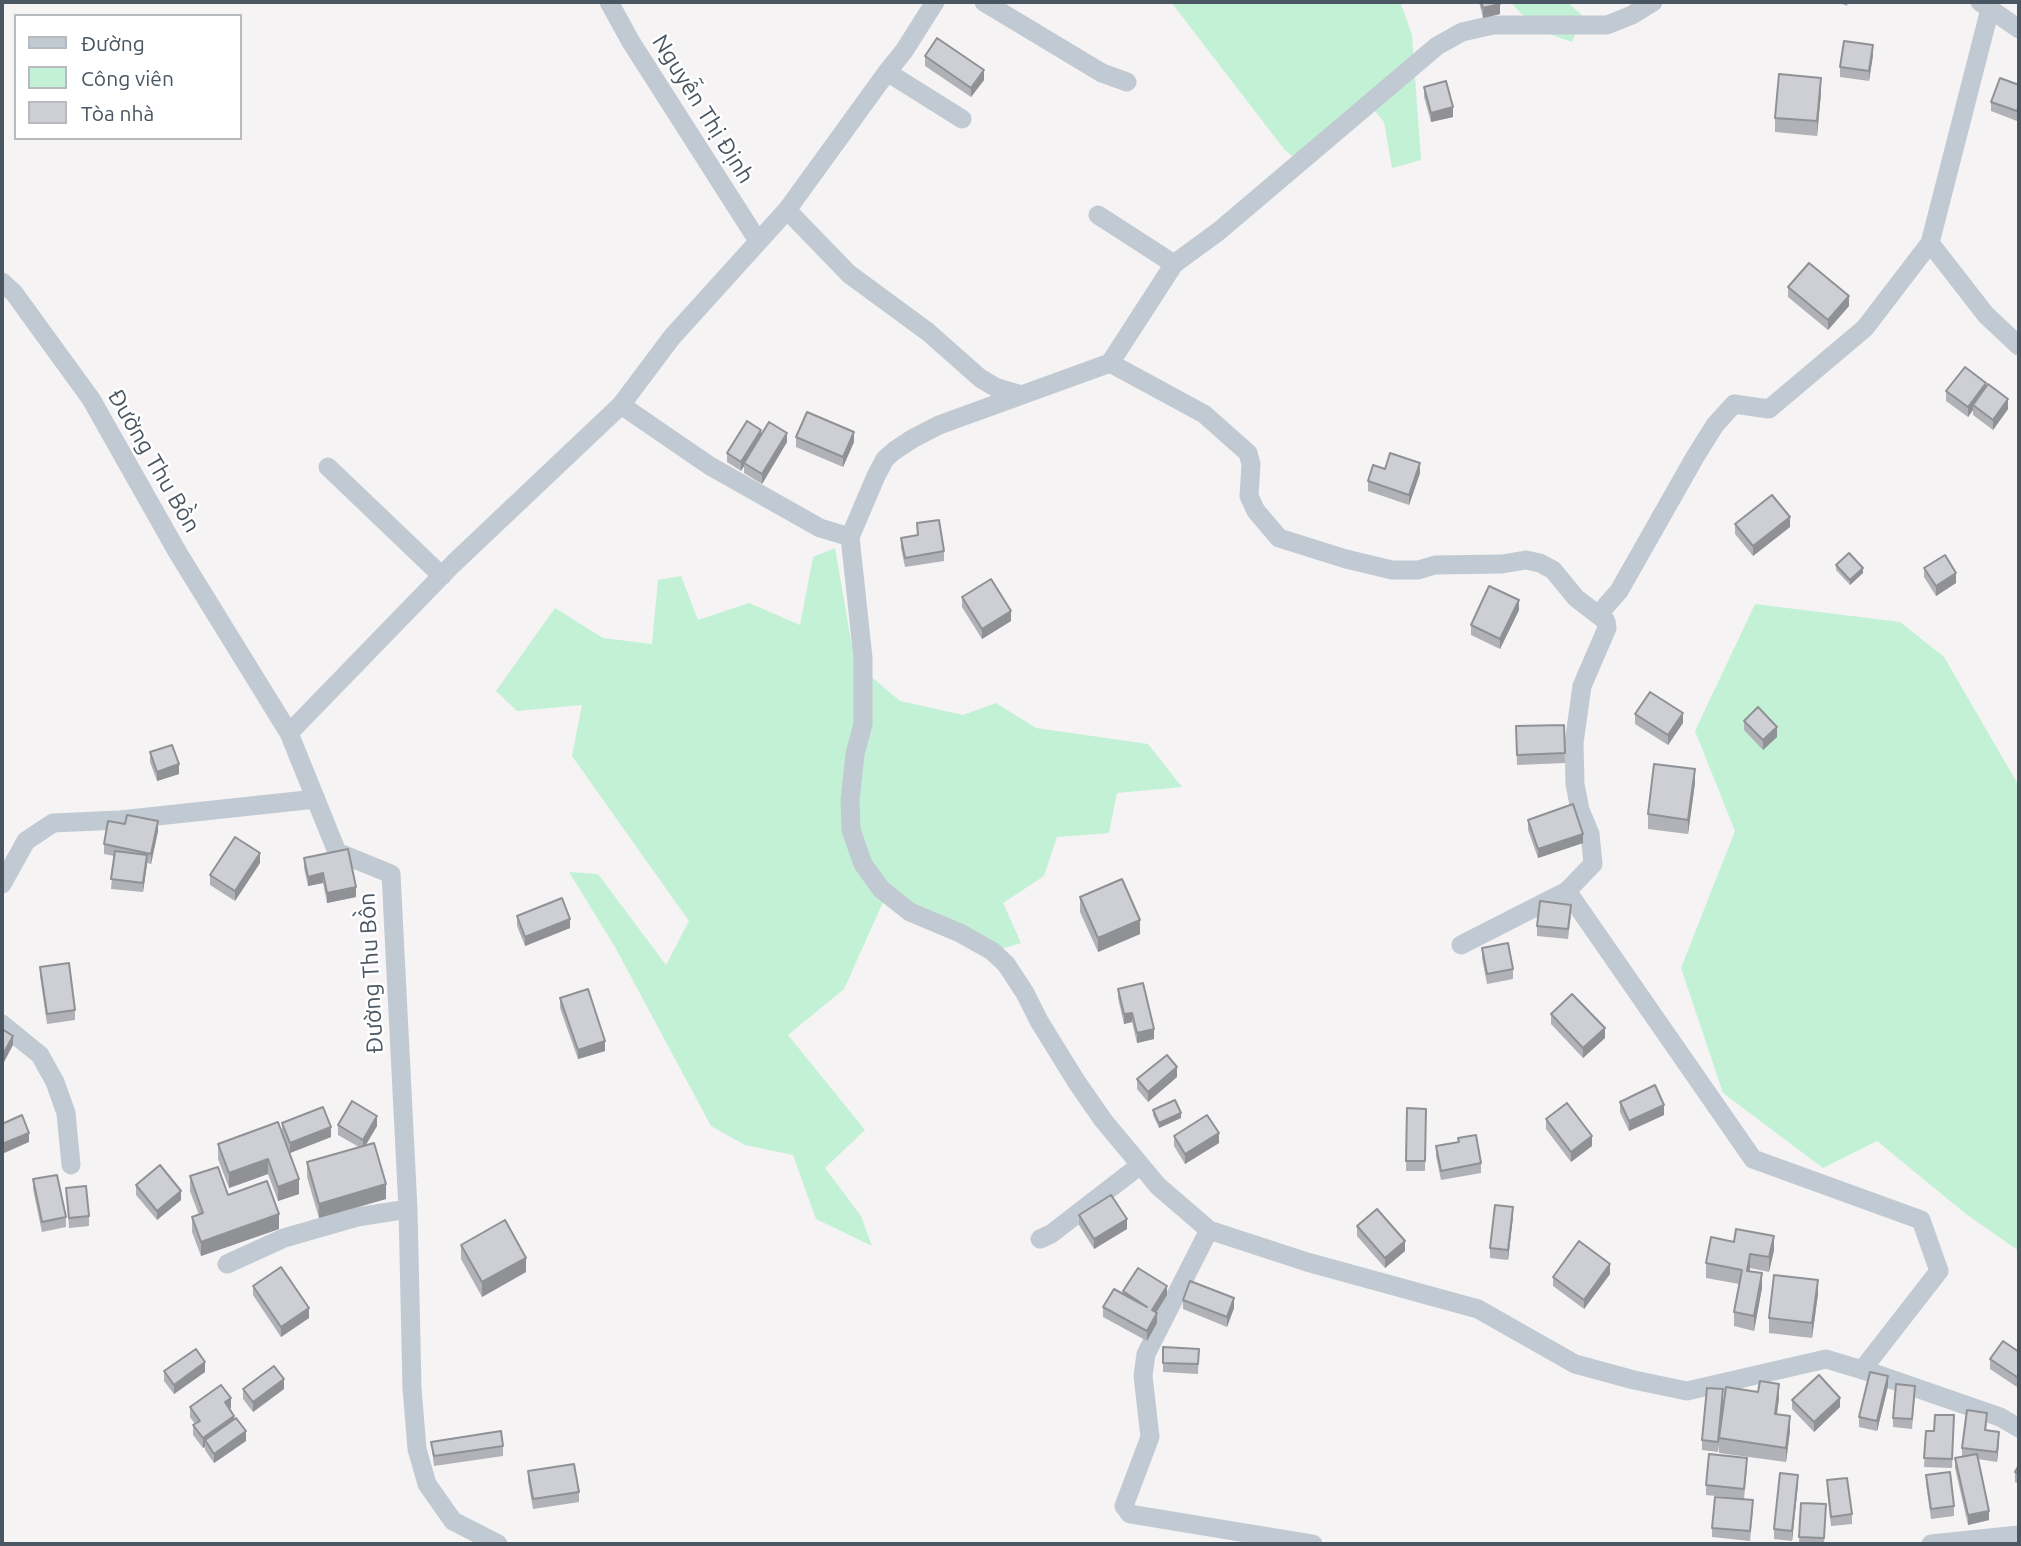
<!DOCTYPE html>
<meta charset="utf-8">
<style>
body{margin:0}
#map{position:relative;width:2021px;height:1546px;overflow:hidden;background:#f5f3f3;font-family:Ubuntu,sans-serif}
canvas{display:block}
.frame{position:absolute;inset:0;border:4px solid #4a5661;pointer-events:none}
.legend{position:absolute;left:14px;top:14px;width:228px;height:126px;box-sizing:border-box;background:#fff;border:2px solid #b7bbc0;margin:0;padding:9px 12px;list-style:none;font-size:21px;color:#4a5661}
.legend li{display:flex;align-items:center;gap:14px;height:35px}
.legend b{width:35px;border:2px solid #b7bbc0}
</style>
<div id="map">
<canvas width="2021" height="1546"></canvas>
<div class="frame"></div>
<ul class="legend">
<li><b style="height:9px;background:#c1cad2"></b>Đường</li>
<li><b style="height:19px;background:#c3f1d5"></b>Công viên</li>
<li><b style="height:19px;background:#cdcfd5"></b>Tòa nhà</li>
</ul>
</div>
<script>
const ctx = document.querySelector('canvas').getContext('2d');
ctx.lineJoin = 'round';
function fill(path, color) { ctx.fillStyle = color; ctx.fill(path, 'evenodd'); }
const toPath = rows => new Path2D(rows.map(r => 'M' + r).join(''));
function strokePath(path, color, width, dash) { ctx.strokeStyle = color; ctx.lineWidth = width; ctx.lineCap = dash ? 'butt' : 'round'; ctx.setLineDash(dash || []); ctx.stroke(path); }
function label(font, color, halo, rows, align = 'center') {
  ctx.font = font + ' Ubuntu,sans-serif'; ctx.lineWidth = 5; ctx.setLineDash([]); ctx.textBaseline = 'middle'; ctx.strokeStyle = halo; ctx.fillStyle = color; for (const [text, x, y, turn = 0] of rows) {
    ctx.save(); ctx.translate(x, y); ctx.rotate((+turn || 0) * Math.PI / 180); ctx.textAlign = isNaN(turn) ? turn : align; if (halo) ctx.strokeText(text, 0, 0); ctx.fillText(text, 0, 0); ctx.restore();
  }
}
fill(toPath([
 [1171,2,1403,2,1401,4,1412,35,1421,160,1392,168,1384,122,1369,104,1305,167,1284,149],
 [1510,2,1567,2,1583,16,1572,42,1537,30],
 [835,548,855,663,900,701,963,715,996,703,1036,728,1148,744,1182,787,1117,793,1109,833,1057,837,1044,876,1003,903,1021,943,987,953,884,900,844,989,788,1035,865,1130,825,1168,861,1216,872,1246,816,1219,793,1155,745,1145,711,1126,615,947,569,872,598,874,666,965,689,921,572,756,582,705,517,711,496,691,555,608,603,638,652,644,658,580,681,576,698,620,749,603,800,625,813,557],
 [1755,604,1900,622,1944,657,2019,786,2019,1251,1966,1214,1877,1141,1823,1168,1723,1093,1681,968,1735,831,1695,731]
]), '#c3f1d5');
strokePath(toPath([
 [609,2,631,42,758,241],
 [984,2,1102,73,1127,82],
 [1980,2,2019,29],
 [887,72,904,51,935,2],
 [787,210,849,274,928,332,980,378,995,387,1022,395],
 [1098,215,1174,264],
 [1930,243,1986,315,2019,346],
 [2,282,14,293,91,399,178,553,289,733,337,852,391,874,408,1209,412,1388,417,1449,427,1484,453,1521,498,1544],
 [1110,363,939,425,912,439,894,451,885,459,876,476,850,537,863,658,863,724,855,754,850,800,851,830,863,864,881,889,910,912,960,933,992,951,1006,964,1025,993,1039,1021,1076,1081,1103,1120,1158,1186,1209,1230,1307,1262,1478,1309,1575,1364,1634,1380,1687,1391,1826,1359,1876,1374,2000,1417,2019,1428],
 [621,405,710,466,820,528,850,537],
 [328,467,442,576],
 [1598,615,1619,591,1695,457,1715,425,1734,404,1769,409,1865,328,1930,243,1990,9],
 [289,733,453,564,621,405,672,337,787,210,887,72,962,119],
 [2,884,26,841,53,823,120,820,316,799],
 [1567,891,1753,1159,1921,1220,1939,1271,1862,1370],
 [1461,945,1567,891,1593,864,1590,834,1580,810,1575,784,1574,743,1582,686,1607,628,1606,621,1576,598,1553,570,1540,563,1526,560,1502,564,1435,565,1418,570,1392,570,1346,559,1279,538,1256,511,1249,496,1251,464,1248,453,1204,414,1110,363,1174,264,1219,231,1437,46,1462,32,1493,25,1607,25,1632,15,1653,2],
 [2,1024,40,1055,55,1082,66,1113,71,1165],
 [1209,1230,1146,1354,1143,1376,1150,1437,1124,1506,1130,1514,1313,1544],
 [1040,1239,1051,1234,1139,1166],
 [227,1264,284,1238,357,1217,408,1209],
 [1931,1544,2019,1535]
]), '#c1cad2', 19);
fill(toPath([
 [1479,2,1500,2,1500,14,1483,18],
 [1838,2,1848,2,1847,6],
 [1873,55,1869,81,1840,77,1840,67],
 [925,56,984,80,971,97,925,66],
 [2019,85,2019,115,2017,121,1991,111,1991,102],
 [1424,87,1453,117,1431,122,1424,97],
 [1821,93,1817,136,1775,132,1775,118],
 [1788,287,1849,306,1828,330,1788,297],
 [1986,387,2008,409,1993,430,1973,415,1973,410,1968,417,1946,401,1946,391],
 [761,436,787,442,762,484,744,473,744,466,741,471,727,462,727,453],
 [796,437,854,442,843,467,796,447],
 [1385,469,1420,473,1409,505,1368,491,1368,481],
 [917,523,944,551,944,561,905,567,901,548,901,538,917,535],
 [1735,524,1790,527,1753,556,1735,534],
 [1836,565,1863,573,1850,585,1836,570],
 [1924,568,1956,583,1936,596,1924,577],
 [962,597,1011,621,982,639,962,607],
 [1519,610,1500,649,1471,635,1471,625],
 [1635,714,1683,723,1668,745,1635,724],
 [1744,721,1777,737,1763,750,1744,730],
 [1564,725,1565,763,1517,765,1516,726],
 [150,752,179,774,157,781,150,762],
 [1695,783,1688,834,1648,829,1648,814],
 [1528,820,1583,843,1538,858,1528,830],
 [158,831,151,864,147,863,143,892,111,889,114,856,104,854,104,844],
 [304,858,356,897,327,903,323,883,308,886,304,868],
 [260,863,235,901,210,885,210,875],
 [1080,897,1140,934,1098,952,1080,912],
 [1571,915,1568,939,1537,936,1537,926],
 [517,916,570,928,525,946,517,926],
 [1482,948,1513,969,1513,979,1487,984,1482,958],
 [40,967,75,1010,75,1020,47,1024,40,976],
 [1118,989,1154,1039,1137,1043,1132,1022,1124,1024,1118,998],
 [560,998,605,1051,578,1059,560,1008],
 [1551,1014,1605,1038,1583,1058,1551,1024],
 [1177,1077,1148,1102,1137,1089,1137,1079],
 [1620,1102,1664,1115,1629,1131,1620,1112],
 [1407,1108,1426,1109,1425,1171,1406,1171],
 [1153,1110,1181,1118,1159,1128,1153,1115],
 [1546,1119,1592,1146,1571,1162,1546,1129],
 [278,1122,299,1194,278,1201,268,1174,229,1188,218,1159,218,1144],
 [282,1123,331,1137,290,1153,282,1133],
 [338,1125,377,1126,365,1145,386,1199,319,1218,307,1177,307,1162,359,1147,338,1135],
 [1174,1136,1219,1143,1185,1164,1174,1146],
 [1458,1138,1481,1163,1481,1173,1441,1180,1436,1156,1436,1146,1458,1142],
 [190,1176,228,1195,279,1229,201,1256,192,1232,192,1217,199,1215,190,1191],
 [33,1179,66,1217,66,1227,42,1232,33,1189],
 [136,1185,181,1200,157,1220,136,1195],
 [66,1188,89,1216,89,1226,69,1228],
 [1079,1215,1127,1229,1094,1249,1079,1225],
 [1513,1217,1508,1260,1490,1258,1490,1248],
 [1357,1226,1405,1251,1385,1268,1357,1236],
 [1711,1237,1774,1250,1769,1272,1750,1268,1750,1271,1762,1288,1754,1331,1734,1326,1734,1312,1739,1284,1706,1278,1706,1263],
 [461,1245,526,1272,482,1297,461,1259],
 [1610,1274,1584,1309,1553,1286,1553,1277],
 [253,1286,309,1318,281,1337,253,1295],
 [1123,1291,1167,1295,1156,1312,1157,1323,1147,1341,1103,1317,1103,1307,1123,1294],
 [1818,1294,1812,1338,1769,1333,1769,1318],
 [1183,1300,1234,1308,1227,1327,1183,1309],
 [1163,1347,1199,1349,1198,1374,1163,1372],
 [2019,1352,2019,1384,2017,1387,1990,1369,1990,1359],
 [164,1371,205,1372,174,1394,164,1381],
 [1888,1386,1877,1431,1859,1427,1859,1417],
 [243,1389,284,1389,253,1412,243,1399],
 [1915,1395,1912,1429,1893,1427,1893,1418],
 [1779,1398,1777,1414,1790,1431,1786,1462,1719,1453,1719,1445,1718,1452,1702,1450,1702,1440,1723,1399,1720,1430],
 [1792,1400,1840,1407,1814,1432,1792,1409],
 [190,1407,231,1408,229,1409,246,1441,214,1463,205,1450,205,1447,203,1448,193,1435,193,1425,195,1424,190,1417],
 [1954,1415,1952,1468,1924,1467,1926,1431,1934,1431],
 [1987,1423,1986,1430,1999,1442,1997,1462,1978,1459,1989,1520,1968,1525,1955,1468,1955,1458,1962,1457,1962,1448],
 [431,1442,503,1446,503,1456,434,1466],
 [2019,1465,2019,1484,2015,1482,2015,1472],
 [1747,1468,1744,1499,1706,1495,1706,1485],
 [528,1471,579,1492,579,1502,533,1509,528,1481],
 [1926,1475,1954,1506,1954,1516,1931,1519,1926,1484],
 [1827,1480,1852,1514,1852,1524,1831,1526,1827,1490],
 [1798,1484,1792,1541,1774,1539,1774,1529],
 [1801,1503,1826,1504,1824,1544,1799,1544],
 [1753,1510,1750,1541,1712,1537,1712,1528]
]), '#b0b2b7');
fill(toPath([
 [1500,4,1500,14,1483,18,1483,8],
 [1873,45,1873,55,1869,81,1869,71],
 [984,70,984,80,971,97,971,88],
 [1821,78,1821,93,1817,136,1817,121],
 [2019,105,2019,115,2017,121,2017,111],
 [1453,107,1453,117,1431,122,1431,113],
 [1849,296,1849,306,1828,330,1828,320],
 [1986,383,1986,392,1973,405,1973,410,1968,417,1968,407],
 [2008,399,2008,409,1993,430,1993,420],
 [761,430,761,440,744,463,744,466,741,471,741,462],
 [854,432,854,442,843,467,843,457],
 [787,433,787,442,762,484,762,474],
 [1420,463,1420,473,1409,505,1409,495],
 [1790,517,1790,527,1753,556,1753,546],
 [1863,568,1863,573,1850,585,1850,580],
 [1956,573,1956,583,1936,596,1936,586],
 [1519,600,1519,610,1500,649,1500,639],
 [1011,611,1011,621,982,639,982,629],
 [1683,713,1683,723,1668,745,1668,735],
 [1777,727,1777,737,1763,750,1763,740],
 [179,764,179,774,157,781,157,772],
 [1695,769,1695,783,1688,834,1688,820],
 [158,821,158,831,151,864,151,854],
 [1583,834,1583,843,1538,858,1538,849],
 [260,853,260,863,235,901,235,891],
 [147,855,147,865,143,892,143,883],
 [323,873,323,883,308,886,308,877],
 [356,887,356,897,327,903,327,893],
 [570,919,570,928,525,946,525,937],
 [1140,920,1140,934,1098,952,1098,938],
 [1132,1013,1132,1022,1124,1024,1124,1014],
 [1605,1028,1605,1038,1583,1058,1583,1048],
 [1154,1029,1154,1039,1137,1043,1137,1033],
 [13,1036,13,1045,2,1066,2,1056],
 [605,1041,605,1051,578,1059,578,1050],
 [1177,1067,1177,1077,1148,1102,1148,1092],
 [1664,1105,1664,1115,1629,1131,1629,1121],
 [1181,1113,1181,1118,1159,1128,1159,1123],
 [377,1116,377,1126,363,1150,363,1140],
 [331,1127,331,1137,290,1153,290,1143],
 [29,1133,29,1142,2,1154,2,1144],
 [1219,1133,1219,1143,1185,1164,1185,1154],
 [1592,1136,1592,1146,1571,1162,1571,1152],
 [268,1159,268,1174,229,1188,229,1173],
 [299,1179,299,1194,278,1201,278,1187],
 [386,1184,386,1199,319,1218,319,1204],
 [181,1191,181,1200,157,1220,157,1211],
 [1513,1207,1513,1217,1508,1260,1508,1250],
 [279,1214,279,1229,201,1256,201,1242],
 [1127,1219,1127,1229,1094,1249,1094,1239],
 [1774,1236,1774,1250,1769,1272,1769,1257],
 [1405,1241,1405,1251,1385,1268,1385,1258],
 [1750,1254,1750,1268,1747,1285,1747,1271],
 [526,1258,526,1272,482,1297,482,1282],
 [1610,1264,1610,1274,1584,1309,1584,1300],
 [1762,1273,1762,1288,1754,1331,1754,1316],
 [1818,1280,1818,1294,1812,1338,1812,1323],
 [1167,1286,1167,1295,1152,1320,1152,1310],
 [1234,1298,1234,1308,1227,1327,1227,1317],
 [309,1308,309,1318,281,1337,281,1327],
 [1157,1313,1157,1323,1147,1341,1147,1331],
 [205,1362,205,1372,174,1394,174,1385],
 [2019,1374,2019,1384,2017,1387,2017,1377],
 [1888,1376,1888,1386,1877,1431,1877,1421],
 [284,1379,284,1389,253,1412,253,1402],
 [1779,1384,1779,1398,1775,1428,1775,1414],
 [231,1398,231,1408,225,1412,225,1402],
 [1840,1398,1840,1407,1814,1432,1814,1422],
 [234,1416,234,1426,205,1440,205,1447,203,1448,203,1438],
 [1790,1416,1790,1431,1786,1462,1786,1448],
 [246,1431,246,1441,214,1463,214,1454],
 [1999,1432,1999,1442,1997,1462,1997,1452],
 [1798,1475,1798,1484,1792,1541,1792,1531],
 [1989,1511,1989,1520,1968,1525,1968,1515]
]), '#909195');
const building = toPath([
 [1481,2,1500,2,1500,4,1483,8,1481,2],
 [937,38,984,70,971,88,925,56,937,38],
 [1844,41,1873,45,1869,71,1840,67,1844,41],
 [1779,74,1821,78,1817,121,1775,118,1779,74],
 [2000,78,2019,85,2019,105,2017,111,1991,102,2000,78],
 [1446,81,1453,107,1431,113,1424,87,1446,81],
 [1809,263,1849,296,1828,320,1788,287,1809,263],
 [1965,367,1986,383,1968,407,1946,391,1965,367],
 [1988,384,2008,399,1993,420,1973,405,1988,384],
 [807,412,854,432,843,457,796,437,807,412],
 [747,421,761,430,741,462,727,453,747,421],
 [769,422,787,433,762,474,744,463,769,422],
 [1390,453,1420,463,1409,495,1368,481,1373,465,1385,469,1390,453],
 [1772,495,1790,517,1753,546,1735,524,1772,495],
 [939,520,944,551,905,558,901,538,918,535,917,523,939,520],
 [1849,553,1863,568,1850,580,1836,565,1849,553],
 [1945,555,1956,573,1936,586,1924,568,1945,555],
 [991,579,1011,611,982,629,962,597,991,579],
 [1489,586,1519,600,1500,639,1471,625,1489,586],
 [1650,692,1683,713,1668,735,1635,714,1650,692],
 [1758,707,1777,727,1763,740,1744,721,1758,707],
 [1564,725,1565,753,1517,755,1516,726,1564,725],
 [172,745,179,764,157,772,150,752,172,745],
 [1654,764,1695,769,1688,820,1648,814,1654,764],
 [1573,804,1583,834,1538,849,1528,820,1573,804],
 [127,815,158,821,151,854,104,844,108,821,125,824,127,815],
 [235,837,260,853,235,891,210,875,235,837],
 [348,849,356,887,327,893,323,873,308,877,304,858,348,849],
 [115,851,147,855,143,883,111,879,115,851],
 [1122,879,1140,920,1098,938,1080,897,1122,879],
 [562,898,570,919,525,937,517,916,562,898],
 [1540,901,1571,905,1568,929,1537,926,1540,901],
 [1508,943,1513,969,1487,974,1482,948,1508,943],
 [69,963,75,1010,47,1014,40,967,69,963],
 [1143,983,1154,1029,1137,1033,1132,1013,1124,1014,1118,989,1143,983],
 [588,989,605,1041,578,1050,560,998,588,989],
 [1572,994,1605,1028,1583,1048,1551,1014,1572,994],
 [2,1029,13,1036,2,1056,2,1029],
 [1167,1055,1177,1067,1148,1092,1137,1079,1167,1055],
 [1655,1085,1664,1105,1629,1121,1620,1102,1655,1085],
 [1175,1100,1181,1113,1159,1123,1153,1110,1175,1100],
 [352,1101,377,1116,363,1140,338,1125,352,1101],
 [1567,1103,1592,1136,1571,1152,1546,1119,1567,1103],
 [323,1107,331,1127,290,1143,282,1123,323,1107],
 [1407,1108,1426,1109,1425,1161,1406,1161,1407,1108],
 [22,1115,29,1133,2,1144,2,1124,22,1115],
 [1207,1115,1219,1133,1185,1154,1174,1136,1207,1115],
 [278,1122,299,1179,278,1187,268,1159,229,1173,218,1144,278,1122],
 [1476,1135,1481,1163,1441,1171,1436,1146,1459,1142,1458,1138,1476,1135],
 [374,1143,386,1184,319,1204,307,1162,374,1143],
 [160,1165,181,1191,157,1211,136,1185,160,1165],
 [218,1167,228,1195,267,1181,279,1214,201,1242,192,1217,203,1213,190,1176,218,1167],
 [57,1175,66,1217,42,1222,33,1179,57,1175],
 [86,1186,89,1216,69,1218,66,1188,86,1186],
 [1111,1195,1127,1219,1094,1239,1079,1215,1111,1195],
 [1495,1205,1513,1207,1508,1250,1490,1248,1495,1205],
 [1377,1209,1405,1241,1385,1258,1357,1226,1377,1209],
 [505,1220,526,1258,482,1282,461,1245,505,1220],
 [1736,1229,1774,1236,1769,1257,1750,1254,1747,1271,1762,1273,1754,1316,1734,1312,1742,1270,1706,1263,1711,1237,1734,1242,1736,1229],
 [1579,1241,1610,1264,1584,1300,1553,1277,1579,1241],
 [281,1267,309,1308,281,1327,253,1286,281,1267],
 [1138,1268,1167,1286,1152,1310,1157,1313,1147,1331,1103,1307,1114,1289,1147,1307,1123,1291,1138,1268],
 [1774,1275,1818,1280,1812,1323,1769,1318,1774,1275],
 [1190,1281,1234,1298,1227,1317,1183,1300,1190,1281],
 [2003,1341,2019,1352,2019,1374,2017,1377,1990,1359,2003,1341],
 [1163,1347,1199,1349,1198,1364,1163,1363,1163,1347],
 [196,1349,205,1362,174,1385,164,1371,196,1349],
 [274,1366,284,1379,253,1402,243,1389,274,1366],
 [1870,1372,1888,1376,1877,1421,1859,1417,1870,1372],
 [1819,1375,1840,1398,1814,1422,1792,1400,1819,1375],
 [1760,1381,1779,1384,1775,1414,1790,1416,1786,1448,1719,1438,1726,1387,1758,1392,1760,1381],
 [1896,1384,1915,1386,1912,1419,1893,1418,1896,1384],
 [221,1385,231,1398,225,1402,234,1416,203,1438,193,1425,200,1421,190,1407,221,1385],
 [1707,1388,1723,1389,1718,1442,1702,1440,1707,1388],
 [1967,1410,1987,1413,1985,1430,1999,1432,1997,1452,1962,1448,1967,1410],
 [1935,1415,1954,1415,1952,1459,1924,1458,1926,1431,1934,1431,1935,1415],
 [236,1418,246,1431,214,1454,205,1440,236,1418],
 [501,1431,503,1446,434,1456,431,1442,501,1431],
 [1709,1454,1747,1458,1744,1489,1706,1485,1709,1454],
 [1977,1454,1989,1511,1968,1515,1955,1458,1977,1454],
 [574,1464,579,1492,533,1499,528,1471,574,1464],
 [2019,1465,2019,1474,2015,1472,2019,1465],
 [1950,1472,1954,1506,1931,1509,1926,1475,1950,1472],
 [1780,1473,1798,1475,1792,1531,1774,1529,1780,1473],
 [1847,1478,1852,1514,1831,1517,1827,1480,1847,1478],
 [1715,1497,1753,1500,1750,1531,1712,1528,1715,1497],
 [1801,1503,1826,1504,1824,1538,1799,1537,1801,1503]
]);
fill(building, '#cdcfd5');
strokePath(building, '#909195', 2);
label('23px', '#4a5661', '#fff', [
 ["Nguyễn Thị Định",703,109,58],
 ["Đường Thu Bồn",154,461,60],
 ["Đường Thu Bồn",371,973,-93]
]);
</script>
